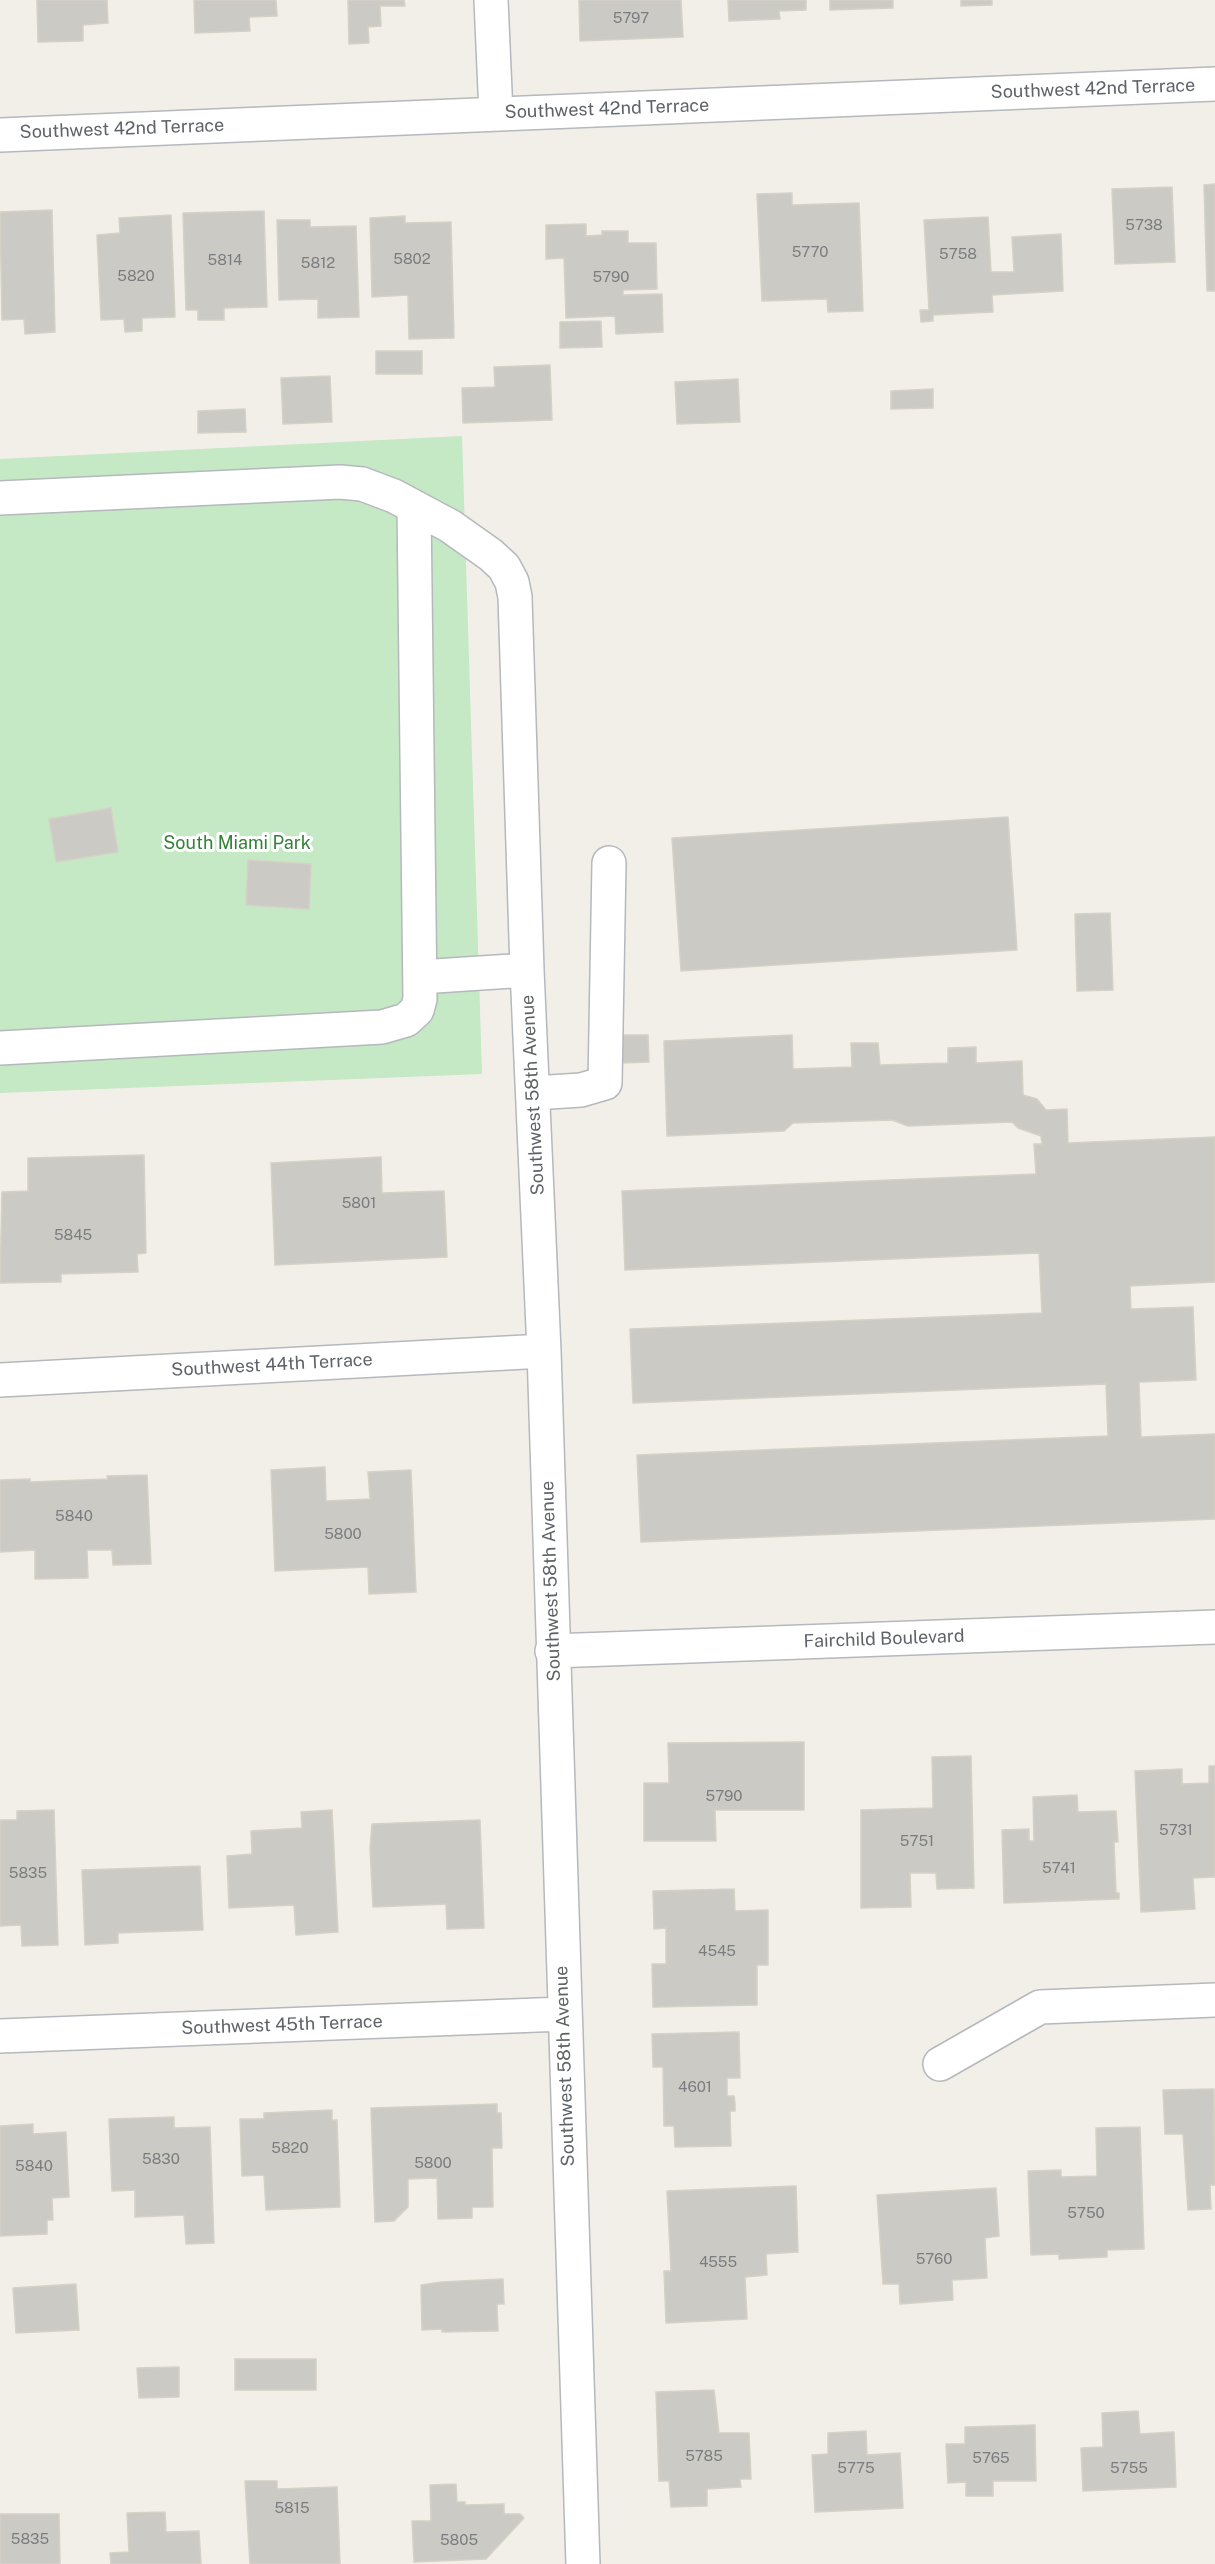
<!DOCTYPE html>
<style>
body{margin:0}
canvas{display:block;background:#f1efe8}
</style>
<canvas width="1215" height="2564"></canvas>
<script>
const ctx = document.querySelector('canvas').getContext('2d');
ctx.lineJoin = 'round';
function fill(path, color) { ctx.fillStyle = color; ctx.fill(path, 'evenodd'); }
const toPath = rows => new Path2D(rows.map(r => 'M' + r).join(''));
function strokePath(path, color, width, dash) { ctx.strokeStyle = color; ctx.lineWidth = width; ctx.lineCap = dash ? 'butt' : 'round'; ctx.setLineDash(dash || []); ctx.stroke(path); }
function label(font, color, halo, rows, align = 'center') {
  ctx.font = font + ' "Public Sans",sans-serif'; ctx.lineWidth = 6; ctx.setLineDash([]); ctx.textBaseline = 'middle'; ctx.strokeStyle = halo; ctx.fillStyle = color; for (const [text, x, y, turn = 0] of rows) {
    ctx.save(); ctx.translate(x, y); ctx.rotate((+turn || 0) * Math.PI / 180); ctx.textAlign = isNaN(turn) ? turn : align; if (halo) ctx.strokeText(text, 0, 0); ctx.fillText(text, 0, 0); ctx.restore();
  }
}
fill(toPath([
 [462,436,482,1074,0,1093,0,459]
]), '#c5e8c5');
const building = toPath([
 [37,0,107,0,108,23,83,25,83,41,38,42,37,0],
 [194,0,276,0,277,16,249,17,250,31,195,33,194,0],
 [348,0,404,0,405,6,380,6,381,26,368,27,369,43,349,44,348,0],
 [579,0,681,0,683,37,580,41,579,0],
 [728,0,806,0,806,10,779,11,780,19,729,21,728,0],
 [830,0,893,0,893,8,830,10,830,0],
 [961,0,992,0,992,5,961,6,961,0],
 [1215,184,1215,291,1207,291,1204,185,1215,184],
 [1172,187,1175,262,1115,264,1112,189,1172,187],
 [792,193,792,205,859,203,863,311,828,312,827,299,762,301,757,194,792,193],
 [52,210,55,332,25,334,24,319,2,320,0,212,52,210],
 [264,211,267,307,224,308,224,320,198,320,198,310,186,310,183,213,264,211],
 [171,215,175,317,142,318,142,331,125,332,124,319,101,320,97,235,120,233,119,218,171,215],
 [405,216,405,223,451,222,454,338,409,339,408,295,372,297,370,218,405,216],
 [988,217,991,272,1014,272,1012,237,1061,234,1063,291,992,295,993,312,933,315,933,321,921,322,920,310,929,310,924,220,988,217],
 [277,220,310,220,310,227,356,226,359,317,318,318,318,299,279,300,277,220],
 [586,224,586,236,602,235,602,231,628,231,628,243,656,243,657,289,623,290,623,295,662,294,663,332,616,334,615,316,566,318,564,258,546,259,546,225,586,224],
 [601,321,602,347,560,348,560,322,601,321],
 [376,351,422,351,422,374,376,374,376,351],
 [550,365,552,420,463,423,462,388,495,387,494,367,550,365],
 [330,376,332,422,283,424,281,378,330,376],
 [738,379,740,422,677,424,675,382,738,379],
 [933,389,933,408,891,409,891,391,933,389],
 [245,409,246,432,198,433,198,411,245,409],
 [111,808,118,852,56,862,49,819,111,808],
 [1008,817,1017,950,681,971,672,838,1008,817],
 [248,860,311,864,309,909,246,905,248,860],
 [1110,913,1113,990,1077,991,1075,914,1110,913],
 [620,1035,648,1035,649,1062,620,1063,620,1035],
 [792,1035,793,1069,852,1067,851,1043,878,1043,880,1065,948,1063,948,1048,976,1047,976,1063,1022,1061,1023,1095,1037,1099,1046,1110,1067,1109,1068,1143,1215,1137,1215,1282,1130,1286,1131,1309,1193,1307,1196,1380,1139,1382,1141,1437,1215,1434,1215,1519,641,1542,637,1455,1108,1436,1106,1384,633,1403,630,1329,1042,1313,1039,1253,625,1270,622,1191,1036,1174,1034,1144,1042,1144,1041,1136,1018,1128,1012,1122,908,1126,892,1120,793,1123,784,1131,667,1136,664,1041,792,1035],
 [144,1155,146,1253,137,1254,138,1272,61,1274,61,1282,0,1283,2,1192,28,1191,28,1158,144,1155],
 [381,1157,382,1193,444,1191,447,1257,275,1265,271,1163,381,1157],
 [325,1467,326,1501,370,1499,368,1472,411,1470,416,1592,369,1594,368,1567,275,1571,271,1470,325,1467],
 [147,1475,151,1564,113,1565,112,1550,87,1550,88,1578,35,1579,35,1550,0,1552,0,1480,30,1479,30,1482,108,1479,107,1476,147,1475],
 [804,1742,804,1810,715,1810,716,1841,644,1841,644,1783,669,1783,668,1743,804,1742],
 [971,1756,974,1888,937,1889,936,1873,910,1873,911,1907,861,1908,861,1810,933,1808,932,1757,971,1756],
 [1209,1766,1215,1766,1215,1877,1193,1878,1195,1909,1141,1912,1135,1771,1182,1769,1182,1784,1209,1783,1209,1766],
 [1077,1795,1078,1812,1116,1811,1118,1842,1114,1842,1116,1893,1119,1893,1119,1899,1004,1903,1002,1830,1029,1829,1029,1841,1034,1841,1033,1797,1077,1795],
 [54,1810,58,1945,22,1946,21,1925,0,1926,0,1820,17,1820,17,1811,54,1810],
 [332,1810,338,1932,296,1935,294,1905,229,1908,227,1856,252,1854,251,1831,302,1828,301,1812,332,1810],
 [480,1820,484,1928,447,1929,446,1904,373,1907,370,1849,372,1824,480,1820],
 [200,1866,203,1930,118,1933,118,1943,85,1945,82,1870,200,1866],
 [734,1889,735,1911,768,1910,768,1965,757,1965,757,2005,653,2007,652,1964,666,1964,666,1928,654,1929,653,1891,734,1889],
 [739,2032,740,2078,727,2078,727,2096,734,2096,735,2103,735,2111,730,2111,731,2146,675,2147,674,2126,664,2126,663,2067,653,2067,652,2034,739,2032],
 [1214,2089,1215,2185,1210,2185,1211,2209,1188,2210,1183,2134,1165,2134,1163,2090,1214,2089],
 [497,2104,497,2113,501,2113,502,2148,492,2148,493,2207,472,2207,472,2218,438,2219,437,2178,408,2179,408,2207,394,2221,375,2222,371,2108,497,2104],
 [332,2110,332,2120,337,2120,340,2207,266,2210,264,2175,242,2176,240,2119,264,2119,264,2113,332,2110],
 [174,2117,174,2128,210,2127,214,2243,186,2244,184,2215,135,2217,135,2190,112,2191,109,2119,174,2117],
 [33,2124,33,2134,66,2132,69,2197,52,2198,53,2220,47,2220,47,2234,0,2236,0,2126,33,2124],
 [1140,2127,1144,2249,1107,2250,1107,2257,1059,2259,1059,2254,1031,2255,1028,2171,1061,2170,1061,2177,1097,2176,1096,2128,1140,2127],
 [796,2186,798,2252,766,2254,767,2275,745,2277,747,2319,666,2323,664,2271,671,2271,667,2191,796,2186],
 [996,2188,999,2236,985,2238,987,2278,952,2280,953,2300,900,2304,899,2284,883,2284,877,2195,996,2188],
 [503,2279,504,2304,497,2304,498,2331,442,2332,442,2329,422,2330,421,2285,441,2282,503,2279],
 [76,2284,79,2330,16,2333,13,2288,76,2284],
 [235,2359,316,2359,316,2390,235,2390,235,2359],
 [179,2367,179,2397,139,2398,137,2368,179,2367],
 [714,2390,719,2433,749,2433,751,2479,740,2479,741,2487,707,2489,707,2506,671,2507,669,2481,659,2481,656,2392,714,2390],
 [1138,2411,1140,2434,1174,2432,1176,2487,1083,2491,1081,2448,1103,2447,1102,2413,1138,2411],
 [1035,2425,1036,2481,993,2481,993,2496,966,2496,966,2482,948,2483,946,2444,965,2444,965,2427,1035,2425],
 [866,2431,867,2455,900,2453,903,2508,815,2512,812,2455,828,2454,828,2433,866,2431],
 [245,2481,277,2481,277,2489,337,2487,340,2564,250,2564,245,2481],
 [456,2484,457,2502,465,2502,465,2505,504,2504,504,2514,520,2514,524,2518,486,2559,414,2562,412,2521,431,2521,430,2485,456,2484],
 [165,2512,166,2532,199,2531,201,2564,111,2564,110,2553,129,2552,127,2513,165,2512],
 [0,2514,59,2514,60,2564,0,2564,0,2514]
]);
fill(building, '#cccac5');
strokePath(building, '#d6d1c6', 1.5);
const minor = toPath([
 [491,0,496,114],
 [0,135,1215,84],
 [0,498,340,482,362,484,394,496,450,526,491,555,504,567,512,582,515,597,527,970,544,1351,583,2564],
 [420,977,527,970],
 [0,1048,382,1027,406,1020,417,1010,420,999,414,507],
 [534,1093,581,1090,605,1083,609,863],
 [0,1380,544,1351],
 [552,1651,1215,1627],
 [0,2036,563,2014],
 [940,2064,1040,2007,1215,2000]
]);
strokePath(minor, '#b5b8bc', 36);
strokePath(minor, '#fff', 33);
label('15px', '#7a7d7f', null, [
 ["5797",631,18],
 ["5738",1144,225],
 ["5770",810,252],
 ["5758",958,254],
 ["5802",412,259],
 ["5814",225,260],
 ["5812",318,263],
 ["5820",136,276],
 ["5790",611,277],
 ["5801",359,1203],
 ["5845",73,1235],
 ["5840",74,1516],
 ["5800",343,1534],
 ["5790",724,1796],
 ["5731",1176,1830],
 ["5751",917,1841],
 ["5741",1059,1868],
 ["5835",28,1873],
 ["4545",717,1951],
 ["4601",695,2087],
 ["5820",290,2148],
 ["5830",161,2159],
 ["5800",433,2163],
 ["5840",34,2166],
 ["5750",1086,2213],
 ["5760",934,2259],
 ["4555",718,2262],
 ["5785",704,2456],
 ["5765",991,2458],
 ["5775",856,2468],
 ["5755",1129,2468],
 ["5815",292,2508],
 ["5835",30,2539],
 ["5805",459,2540]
]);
label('18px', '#5f6368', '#fff', [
 ["Southwest 42nd Terrace",1093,89,-2],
 ["Southwest 42nd Terrace",607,109,-2],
 ["Southwest 42nd Terrace",122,129,-2],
 ["Southwest 58th Avenue",533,1095,-93],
 ["Southwest 44th Terrace",272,1365,-3],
 ["Southwest 58th Avenue",551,1581,-92],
 ["Fairchild Boulevard",884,1639,-2],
 ["Southwest 45th Terrace",282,2025,-2],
 ["Southwest 58th Avenue",565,2066,-92]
]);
label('18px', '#348238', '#fff', [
 ["South Miami Park",237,843]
]);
</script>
